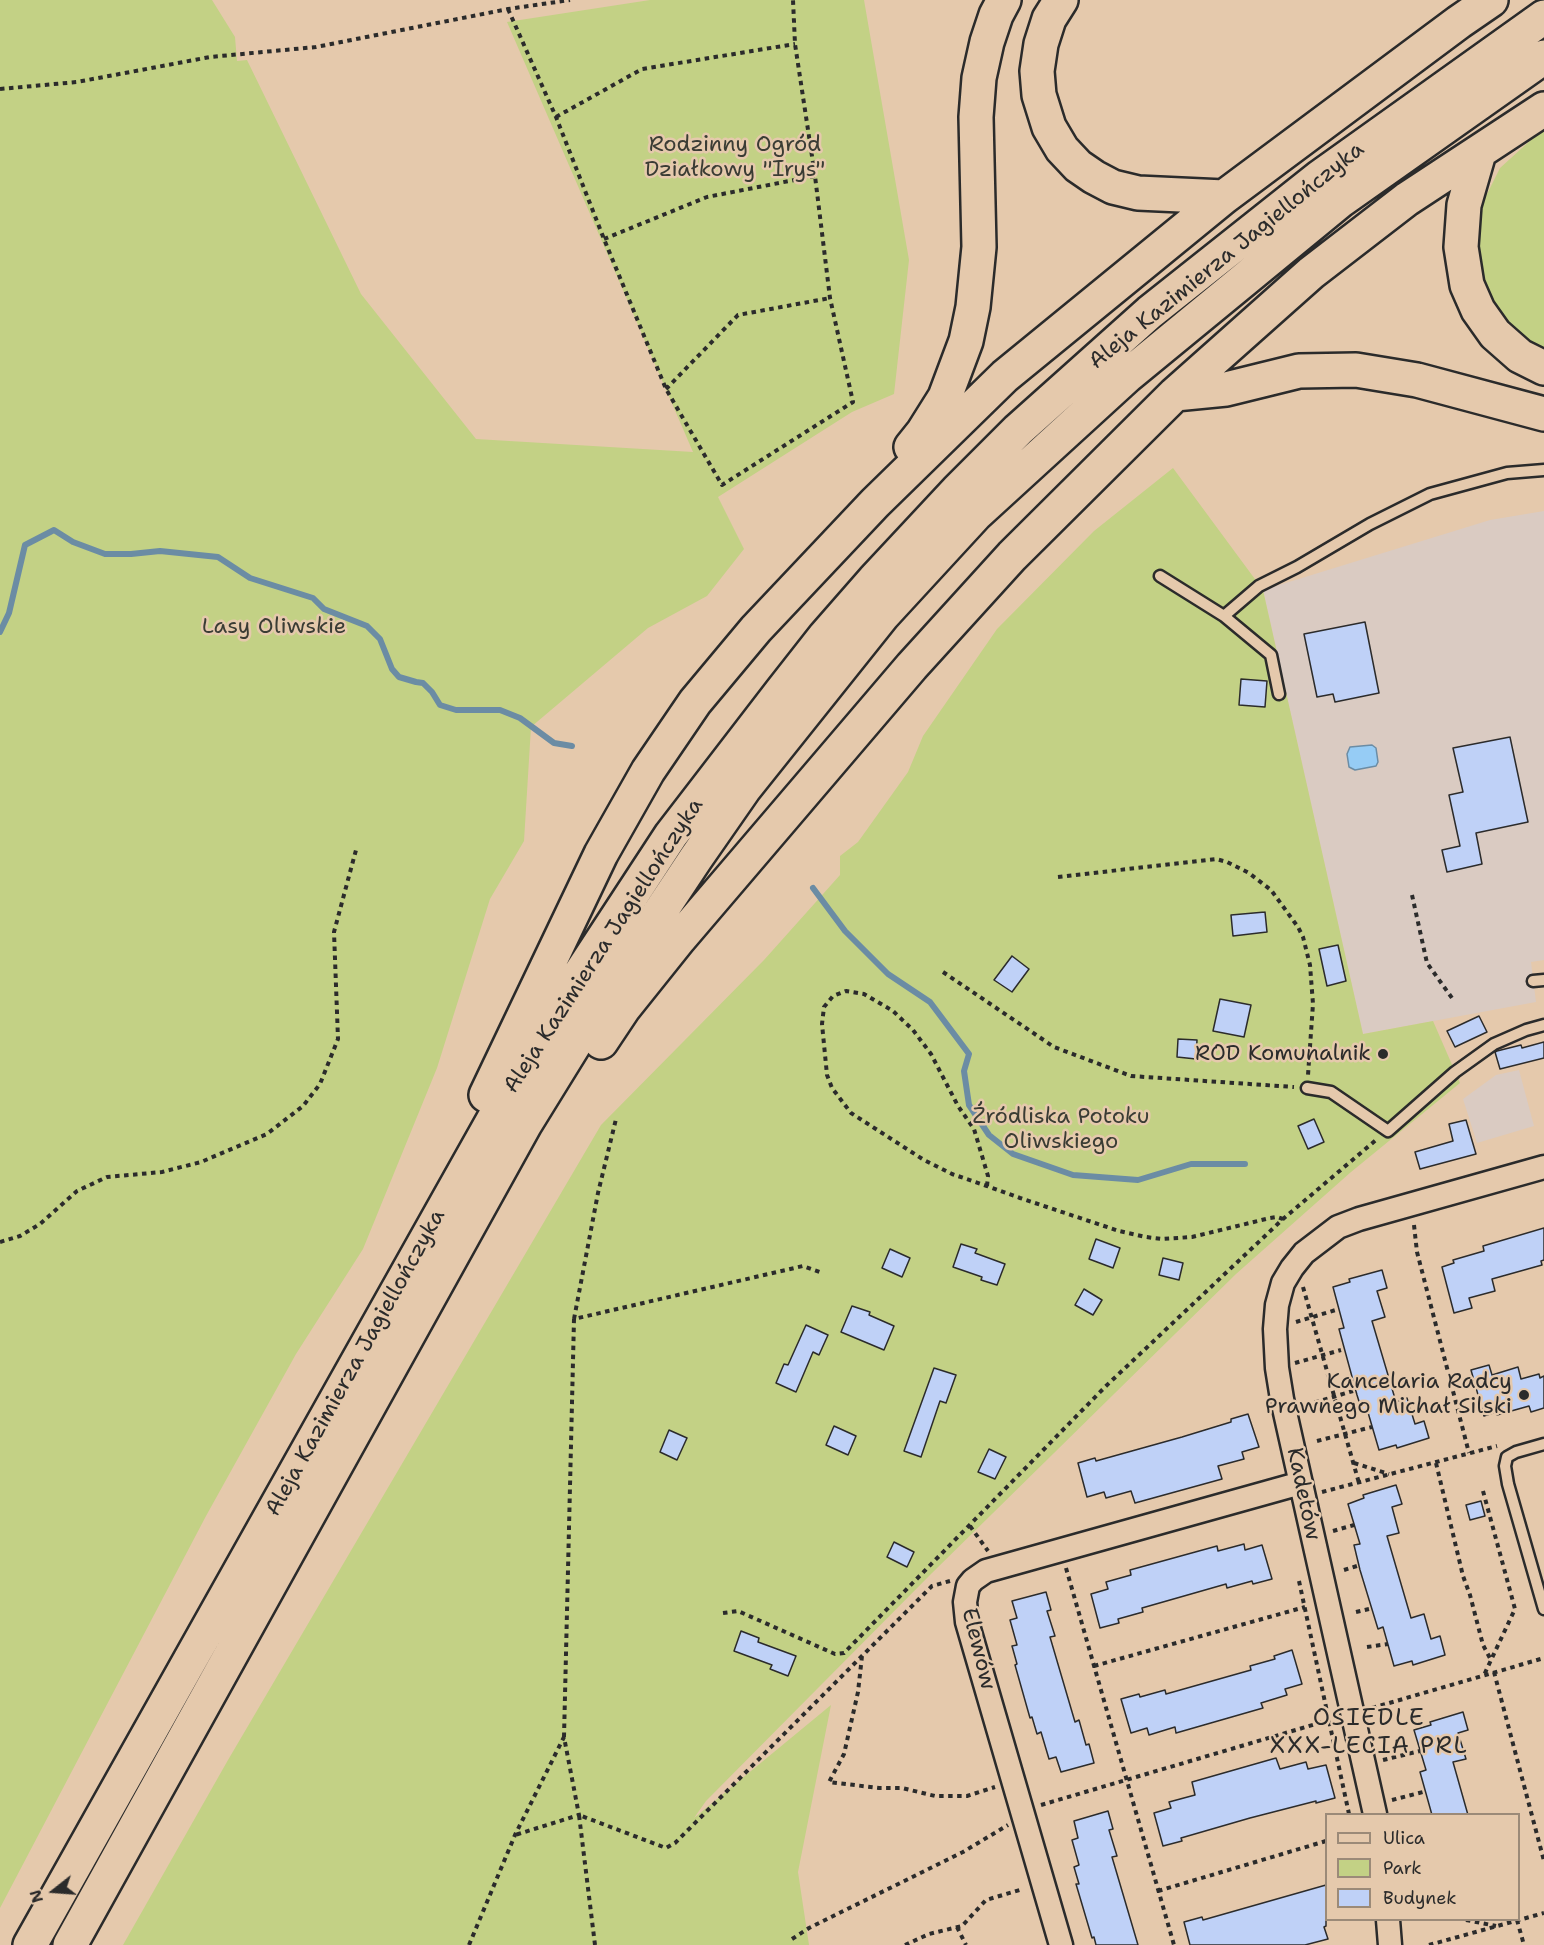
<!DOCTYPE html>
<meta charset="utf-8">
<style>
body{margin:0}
#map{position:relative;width:1544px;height:1945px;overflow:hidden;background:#e5c9ac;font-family:"Shantell Sans",sans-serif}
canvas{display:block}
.legend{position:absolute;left:1325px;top:1813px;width:195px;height:108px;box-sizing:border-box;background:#e5c9ac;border:2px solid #9b8a78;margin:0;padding:8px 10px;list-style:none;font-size:18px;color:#2b2b2b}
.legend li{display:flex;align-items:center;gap:12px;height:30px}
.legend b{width:30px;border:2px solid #9b8a78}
.north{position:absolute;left:24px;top:1861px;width:60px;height:60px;-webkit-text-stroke:4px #e5c9ac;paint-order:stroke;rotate:253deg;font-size:16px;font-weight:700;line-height:24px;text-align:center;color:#2b2b2b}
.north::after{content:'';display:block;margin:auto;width:21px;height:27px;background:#2b2b2b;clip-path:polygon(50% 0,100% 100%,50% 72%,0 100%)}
</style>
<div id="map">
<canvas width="1544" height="1945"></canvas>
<ul class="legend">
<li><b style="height:8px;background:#e5c9ac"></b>Ulica</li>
<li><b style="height:16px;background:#c3d185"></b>Park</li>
<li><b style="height:16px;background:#bfd1f7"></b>Budynek</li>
</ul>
<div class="north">N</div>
</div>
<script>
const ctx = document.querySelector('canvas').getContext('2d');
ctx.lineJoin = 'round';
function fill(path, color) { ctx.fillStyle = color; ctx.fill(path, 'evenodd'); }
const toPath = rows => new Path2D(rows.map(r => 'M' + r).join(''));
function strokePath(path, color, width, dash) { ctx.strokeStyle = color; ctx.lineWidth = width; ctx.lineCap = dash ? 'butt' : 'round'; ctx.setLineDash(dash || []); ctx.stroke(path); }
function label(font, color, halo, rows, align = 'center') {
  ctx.font = font + ' "Shantell Sans",sans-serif'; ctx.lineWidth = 5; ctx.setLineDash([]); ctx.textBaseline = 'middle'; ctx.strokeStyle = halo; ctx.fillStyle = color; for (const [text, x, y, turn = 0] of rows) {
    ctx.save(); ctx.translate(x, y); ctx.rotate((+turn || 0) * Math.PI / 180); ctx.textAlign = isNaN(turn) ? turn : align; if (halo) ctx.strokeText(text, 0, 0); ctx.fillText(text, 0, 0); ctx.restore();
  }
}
fill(toPath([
 [1544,511,1544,960,1531,962,1536,1002,1363,1034,1263,590,1490,520],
 [1519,1070,1534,1126,1477,1143,1463,1099,1496,1075]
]), '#dacbc2');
fill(toPath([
 [0,0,212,0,235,37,237,61,247,60,361,294,476,439,693,452,507,22,650,0,864,0,909,260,894,394,852,412,718,497,744,549,707,596,648,628,531,727,524,841,490,899,437,1068,363,1249,296,1354,206,1516,0,1908],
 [1544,128,1544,352,1528,344,1499,316,1483,284,1476,244,1484,200,1500,168],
 [1173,468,1263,590,1363,1034,1433,1021,1460,1083,1351,1172,1236,1274,932,1573,706,1801,694,1818,831,1705,798,1872,809,1945,123,1945,228,1760,601,1125,764,960,840,875,840,856,858,842,908,772,923,736,997,629,1094,531]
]), '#c3d185');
const water = toPath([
 [1372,745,1376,748,1378,762,1376,766,1355,770,1349,767,1347,754,1350,747,1372,745]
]);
fill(water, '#96ccf5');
strokePath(water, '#6b8ca4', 1.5);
strokePath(toPath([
 [0,632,9,613,25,545,54,530,73,542,105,554,131,554,160,551,218,557,250,578,313,598,324,609,367,626,380,639,392,669,399,677,416,682,423,683,432,692,440,705,456,710,500,710,520,718,554,743,572,746],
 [813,888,845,931,888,974,930,1002,969,1054,964,1071,969,1105,989,1135,1013,1154,1073,1175,1138,1180,1191,1164,1245,1164]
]), '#6b8ca4', 6);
const building = toPath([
 [1365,622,1379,693,1335,702,1333,694,1317,697,1304,634,1365,622],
 [1241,679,1267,681,1265,707,1239,705,1241,679],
 [1510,737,1528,822,1476,833,1482,864,1447,872,1442,850,1460,846,1449,795,1463,792,1453,748,1510,737],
 [1265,912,1267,932,1233,936,1231,915,1265,912],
 [1338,945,1346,981,1327,986,1319,949,1338,945],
 [1012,956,1029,969,1012,992,994,980,1012,956],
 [1220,999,1251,1005,1244,1037,1213,1031,1220,999],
 [1479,1016,1487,1032,1455,1047,1447,1031,1479,1016],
 [1178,1039,1197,1040,1196,1059,1177,1057,1178,1039],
 [1544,1042,1544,1058,1500,1069,1495,1052,1497,1051,1521,1045,1522,1048,1544,1042],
 [1314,1119,1324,1142,1308,1149,1298,1126,1314,1119],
 [1466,1120,1476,1154,1420,1169,1415,1152,1453,1141,1449,1124,1466,1120],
 [1544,1228,1544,1260,1541,1261,1542,1265,1492,1279,1495,1291,1469,1298,1472,1308,1454,1313,1442,1267,1454,1263,1453,1260,1484,1251,1483,1246,1544,1228],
 [1096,1239,1120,1248,1113,1268,1089,1259,1096,1239],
 [961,1244,977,1249,975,1253,1005,1264,997,1285,981,1280,982,1277,953,1267,961,1244],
 [890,1249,910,1258,902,1277,882,1268,890,1249],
 [1163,1258,1183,1263,1179,1280,1159,1275,1163,1258],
 [1382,1270,1387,1288,1377,1291,1385,1317,1372,1321,1396,1402,1407,1398,1415,1424,1424,1421,1429,1438,1397,1448,1396,1445,1379,1450,1367,1409,1362,1411,1357,1395,1339,1329,1344,1328,1333,1287,1350,1282,1349,1279,1382,1270],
 [1084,1289,1102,1300,1093,1315,1075,1305,1084,1289],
 [852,1306,870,1312,869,1315,894,1326,884,1350,841,1332,852,1306],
 [806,1325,828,1335,819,1355,813,1352,796,1392,776,1383,784,1364,788,1365,806,1325],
 [1489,1365,1492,1375,1518,1367,1521,1379,1539,1374,1540,1378,1544,1376,1544,1408,1531,1412,1529,1406,1497,1415,1496,1412,1484,1416,1471,1370,1489,1365],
 [934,1368,956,1375,946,1403,940,1401,921,1457,904,1451,934,1368],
 [1248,1414,1259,1447,1242,1452,1244,1459,1218,1466,1222,1479,1135,1503,1131,1491,1106,1498,1104,1492,1087,1497,1078,1463,1095,1458,1096,1461,1182,1437,1231,1422,1231,1419,1248,1414],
 [834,1426,856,1436,848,1455,826,1445,834,1426],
 [669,1430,687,1438,677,1460,660,1452,669,1430],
 [989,1449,1006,1457,995,1479,978,1472,989,1449],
 [1396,1485,1402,1504,1392,1507,1399,1533,1387,1536,1411,1618,1424,1614,1431,1639,1440,1636,1445,1655,1413,1665,1412,1661,1394,1666,1383,1627,1378,1629,1360,1570,1354,1545,1360,1544,1348,1504,1364,1498,1363,1495,1396,1485],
 [1481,1501,1485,1516,1470,1520,1466,1505,1481,1501],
 [894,1542,914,1552,907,1567,887,1557,894,1542],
 [1244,1544,1245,1550,1262,1545,1272,1579,1253,1584,1252,1581,1227,1588,1226,1584,1142,1608,1143,1612,1118,1619,1119,1623,1100,1628,1091,1594,1108,1589,1106,1582,1131,1575,1130,1570,1217,1546,1218,1551,1244,1544],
 [1046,1592,1051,1610,1047,1611,1055,1636,1050,1637,1075,1722,1079,1720,1086,1745,1089,1744,1094,1763,1061,1772,1056,1757,1049,1759,1041,1732,1037,1734,1032,1717,1030,1718,1015,1665,1017,1664,1012,1646,1017,1645,1010,1620,1017,1618,1012,1601,1046,1592],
 [741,1631,759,1638,758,1642,796,1656,788,1676,770,1669,772,1665,734,1651,741,1631],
 [1292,1650,1302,1684,1285,1689,1287,1695,1261,1703,1263,1708,1176,1733,1175,1727,1149,1735,1147,1728,1131,1733,1121,1699,1139,1694,1140,1697,1165,1690,1166,1694,1251,1670,1250,1666,1275,1659,1274,1656,1292,1650],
 [1463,1712,1468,1730,1458,1733,1466,1759,1453,1762,1468,1815,1432,1815,1420,1772,1426,1770,1414,1730,1431,1725,1430,1722,1463,1712],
 [1276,1758,1280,1769,1306,1762,1308,1769,1326,1765,1335,1798,1316,1803,1316,1801,1250,1818,1181,1838,1182,1841,1163,1846,1154,1813,1171,1808,1169,1802,1195,1795,1192,1782,1276,1758],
 [1108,1811,1113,1829,1109,1830,1117,1856,1112,1857,1138,1945,1096,1945,1094,1937,1092,1938,1076,1884,1079,1884,1074,1867,1079,1865,1072,1840,1078,1838,1074,1821,1108,1811],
 [1326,1885,1326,1926,1324,1927,1328,1939,1305,1945,1190,1945,1184,1922,1202,1917,1203,1920,1326,1885]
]);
fill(building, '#bfd1f7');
strokePath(building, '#2b2b2b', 1.5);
const service = toPath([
 [1160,576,1224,616,1259,586,1297,567,1370,524,1430,494,1507,473,1544,470],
 [1224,616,1271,655,1279,694],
 [1533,981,1544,980],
 [1307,1088,1331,1092,1388,1131,1455,1072,1494,1044,1526,1030,1544,1025],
 [1544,1444,1516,1452,1507,1457,1505,1466,1508,1484,1544,1609]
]);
const minor = toPath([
 [1375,1814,1282,1399,1277,1368,1275,1329,1277,1305,1283,1283,1292,1268,1304,1253,1338,1227,1359,1219,1544,1167],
 [1388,1920,1390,1945],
 [1061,1945,967,1622,965,1602,968,1586,973,1580,986,1571,1301,1483]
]);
const motorway = toPath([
 [1061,0,1049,19,1041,44,1037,71,1039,95,1049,127,1062,149,1078,166,1094,177,1113,187,1138,193,1224,197],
 [1479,153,1464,205,1461,247,1467,285,1478,310,1495,334,1520,356,1544,368],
 [1175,394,1226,389,1299,371,1356,370,1417,380,1544,414],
 [911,447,923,432,945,397,966,341,973,307,979,247,976,117,979,78,987,42,996,15,1004,0],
 [601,1042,623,1009,679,939,912,666,1012,556,1175,394,1311,273,1407,199,1544,109],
 [486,1095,601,854,648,771,695,702,756,629,875,503,1005,376,1224,197,1459,22,1491,0],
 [30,1945,509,1092,578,977,671,835,781,692,825,636,874,580,957,491,1018,430,1150,312,1320,177,1544,17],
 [70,1945,525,1124,601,1001,696,858,744,789,883,615,976,514,1127,376,1340,201,1544,57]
]);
strokePath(service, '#2b2b2b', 15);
strokePath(minor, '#2b2b2b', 27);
strokePath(motorway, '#2b2b2b', 38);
strokePath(toPath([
 [508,9,556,117,604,239,666,389,722,485,853,402,830,298,815,176,795,44,793,0],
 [0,89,77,82,210,57,316,47,508,9,570,0],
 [556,117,642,69,795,44],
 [604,239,707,197,815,176],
 [666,389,738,315,830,298],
 [1058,877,1216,859,1227,862,1249,873,1271,890,1298,927,1303,937,1310,965,1313,1004,1308,1075],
 [1412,895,1427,963,1452,998],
 [943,972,1054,1047,1131,1076,1294,1087],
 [987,1186,988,1176,974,1129,958,1106,931,1054,913,1030,893,1011,864,994,846,991,833,996,824,1007,822,1024,827,1075,832,1088,851,1113,924,1160,952,1174,987,1186,1020,1198,1119,1231,1146,1237,1162,1239,1192,1237,1270,1218,1277,1217,1283,1219],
 [1414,1225,1417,1252,1469,1453],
 [0,1242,20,1236,40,1224,77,1191,107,1177,162,1172,201,1162,267,1134,303,1106,320,1084,338,1039,334,932,356,850],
 [1303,1287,1359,1483],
 [574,1319,598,1193,616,1119],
 [1296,1322,1339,1309],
 [1295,1363,1341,1350],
 [1306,1405,1353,1391],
 [1317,1441,1372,1427],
 [1354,1463,1389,1474],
 [1436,1463,1463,1576,1470,1595,1483,1645,1491,1660],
 [1483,1491,1515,1609,1484,1675],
 [1322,1492,1497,1446],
 [970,1526,988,1551],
 [1333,1531,1354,1525],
 [1066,1568,1174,1945],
 [1344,1570,1357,1566],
 [1299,1581,1349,1814],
 [1356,1612,1369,1609],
 [723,1613,738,1611,835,1654,844,1653,1106,1386,1283,1219,1376,1140],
 [1367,1647,1388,1644],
 [862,1656,858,1692,844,1754,829,1782,879,1788,902,1788,935,1796,967,1796,995,1787],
 [1094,1666,1305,1607],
 [1494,1672,1544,1861],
 [1372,1708,1544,1658],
 [564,1737,574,1319,803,1266,820,1272],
 [1383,1760,1420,1751],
 [1392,1800,1423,1792],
 [1041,1805,1333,1719],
 [1158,1891,1326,1841],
 [1466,1920,1496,1926],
 [1517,1920,1524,1945],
 [957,1927,966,1945],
 [792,1939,809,1928,963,1852,1008,1825],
 [469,1945,515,1835,564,1737,579,1815,515,1835],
 [595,1945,579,1815,666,1848,675,1843,932,1586,950,1581],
 [905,1945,929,1934,962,1926,986,1900,1023,1889],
 [1429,1945,1544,1913]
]), '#2b2b2b', 4, [4.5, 4.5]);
strokePath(service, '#e5c9ac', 10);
strokePath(minor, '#e5c9ac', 22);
strokePath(motorway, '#e5c9ac', 33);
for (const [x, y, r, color] of [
 [1383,1054,6,"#2b2b2b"],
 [1524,1395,6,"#2b2b2b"]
]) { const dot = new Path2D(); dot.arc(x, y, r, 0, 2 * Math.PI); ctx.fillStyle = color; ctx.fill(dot); strokePath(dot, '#e5c9ac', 2); }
label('22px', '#3a3c34', '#e5c9ac', [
 ["Rodzinny Ogród",735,145],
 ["Działkowy \"Irys\"",735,170],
 ["Lasy Oliwskie",274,627],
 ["Źródliska Potoku",1061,1117],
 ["Oliwskiego",1061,1142]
]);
label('22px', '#2b2b2b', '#e5c9ac', [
 ["Aleja Kazimierza Jagiellończyka",1227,256,-39],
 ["Aleja Kazimierza Jagiellończyka",604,946,-57],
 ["Aleja Kazimierza Jagiellończyka",356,1363,-61],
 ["Kadetów",1303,1494,78],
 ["Elewów",978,1649,76]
]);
label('22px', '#2b2b2b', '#e5c9ac', [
 ["ROD Komunalnik",1371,1054],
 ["Kancelaria Radcy",1512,1382],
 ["Prawnego Michał Silski",1512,1407]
], 'right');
ctx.letterSpacing = '1.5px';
label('24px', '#2b2b2b', '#e5c9ac', [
 ["OSIEDLE",1369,1719],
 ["XXX-LECIA PRL",1369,1747]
]);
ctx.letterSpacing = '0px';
</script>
